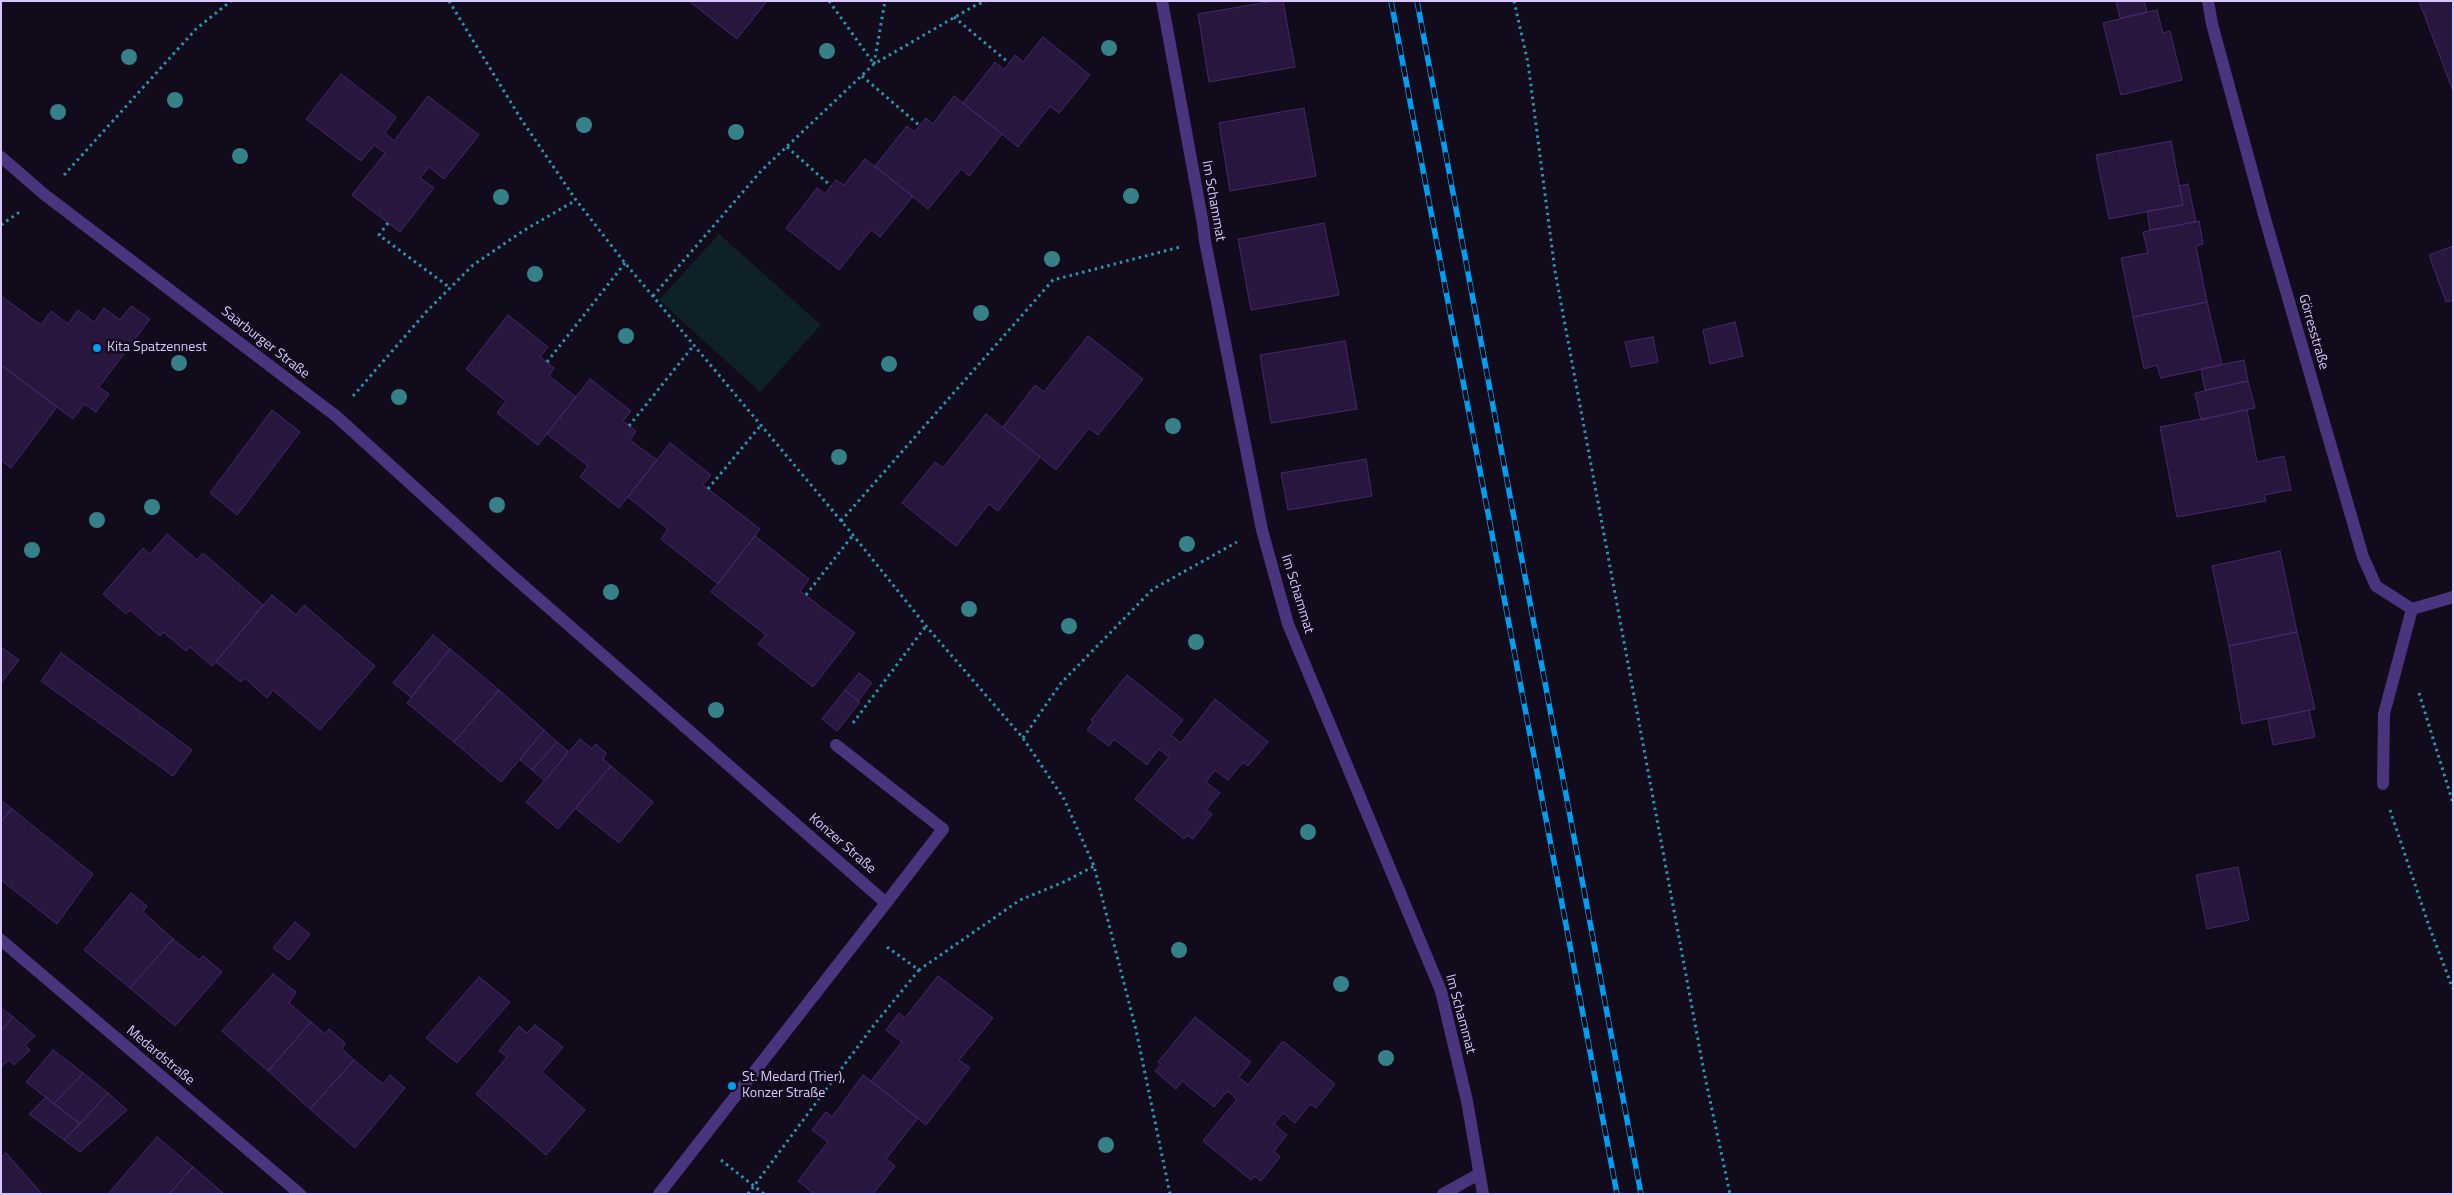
<!DOCTYPE html>
<meta charset="utf-8">
<style>
body{margin:0}
#map{position:relative;width:2454px;height:1195px;overflow:hidden;background:#120b1c;font-family:"Titillium Web",sans-serif}
canvas{display:block}
.frame{position:absolute;inset:0;border:2px solid #dac6ff;pointer-events:none}
</style>
<div id="map">
<canvas width="2454" height="1195"></canvas>
<div class="frame"></div>
</div>
<script>
const ctx = document.querySelector('canvas').getContext('2d');
ctx.lineJoin = 'round';
function fill(path, color) { ctx.fillStyle = color; ctx.fill(path, 'evenodd'); }
const toPath = rows => new Path2D(rows.map(r => 'M' + r).join(''));
function strokePath(path, color, width, dash) { ctx.strokeStyle = color; ctx.lineWidth = width; ctx.lineCap = dash ? 'butt' : 'round'; ctx.setLineDash(dash || []); ctx.stroke(path); }
function label(font, color, halo, rows, align = 'center') {
  ctx.font = font + ' "Titillium Web",sans-serif'; ctx.lineWidth = 5; ctx.setLineDash([]); ctx.textBaseline = 'middle'; ctx.strokeStyle = halo; ctx.fillStyle = color; for (const [text, x, y, turn = 0] of rows) {
    ctx.save(); ctx.translate(x, y); ctx.rotate((+turn || 0) * Math.PI / 180); ctx.textAlign = isNaN(turn) ? turn : align; if (halo) ctx.strokeText(text, 0, 0); ctx.fillText(text, 0, 0); ctx.restore();
  }
}
fill(toPath([
 [719,234,821,325,760,392,659,300]
]), '#0e2126');
const building = toPath([
 [689,1,767,1,737,39,689,1],
 [1274,1,1283,1,1295,67,1209,82,1198,14,1274,1],
 [2116,1,2144,1,2147,12,2120,18,2116,1],
 [2419,1,2453,1,2453,91,2419,1],
 [2157,10,2163,33,2170,31,2182,80,2121,95,2103,23,2157,10],
 [1043,37,1090,75,1059,113,1050,106,1018,147,963,103,995,62,1004,70,1015,55,1023,62,1043,37],
 [341,74,396,117,385,133,394,141,428,96,479,135,444,179,429,167,420,178,434,188,400,232,352,195,385,153,374,145,361,161,306,119,341,74],
 [954,96,1002,134,969,176,961,169,928,209,875,166,907,126,914,132,926,118,933,124,954,96],
 [1304,108,1316,176,1230,191,1219,123,1304,108],
 [2171,141,2183,205,2109,219,2096,155,2171,141],
 [865,159,913,196,880,237,871,230,839,270,786,228,817,188,825,194,836,180,844,185,865,159],
 [2188,184,2196,222,2150,230,2147,211,2183,205,2179,186,2188,184],
 [2199,221,2203,244,2196,246,2207,302,2133,317,2121,258,2148,253,2143,232,2199,221],
 [1324,223,1339,295,1251,310,1238,239,1324,223],
 [2453,246,2453,300,2446,302,2429,255,2453,246],
 [1,296,41,325,51,311,68,324,78,310,94,322,104,308,120,320,131,306,150,319,99,387,109,394,96,412,84,404,73,419,1,365,1,296],
 [2207,302,2222,365,2161,378,2157,365,2144,369,2133,317,2207,302],
 [508,315,548,347,540,357,554,368,549,376,576,397,538,445,497,413,506,401,466,369,508,315],
 [1735,322,1743,356,1710,364,1703,330,1735,322],
 [1088,336,1143,379,1098,435,1089,428,1056,470,1003,427,1035,385,1044,392,1088,336],
 [1653,337,1658,362,1631,367,1625,342,1653,337],
 [1345,341,1357,409,1271,423,1260,355,1345,341],
 [2244,360,2248,381,2205,390,2201,369,2244,360],
 [1,365,57,407,11,468,1,460,1,365],
 [590,379,631,411,623,421,636,431,630,440,657,460,619,508,580,477,588,466,547,434,590,379],
 [2248,381,2255,408,2201,420,2195,393,2248,381],
 [272,410,300,432,237,515,210,493,272,410],
 [2247,410,2257,462,2284,456,2291,490,2264,495,2266,501,2177,517,2160,427,2247,410],
 [986,414,1040,457,998,511,989,504,956,546,902,503,935,462,943,468,986,414],
 [670,443,711,475,703,485,760,529,718,584,661,539,668,529,628,497,670,443],
 [1366,459,1372,496,1288,510,1281,473,1366,459],
 [167,534,197,560,203,553,263,605,212,666,190,647,186,651,163,632,160,636,130,610,126,614,103,594,143,548,150,554,167,534],
 [755,536,809,579,800,591,855,633,813,687,758,644,766,635,711,592,755,536],
 [2280,551,2297,632,2229,646,2212,566,2280,551],
 [272,595,296,615,304,605,375,666,320,730,273,690,267,698,245,678,241,682,216,662,272,595],
 [2297,632,2315,709,2242,724,2229,646,2297,632],
 [433,635,450,649,411,697,393,683,433,635],
 [1,647,19,660,1,683,1,647],
 [450,649,499,690,454,742,407,703,450,649],
 [61,653,192,750,173,776,41,681,61,653],
 [859,673,872,683,858,701,845,690,859,673],
 [1127,675,1183,720,1171,735,1181,743,1215,699,1268,742,1248,766,1243,762,1228,780,1215,770,1206,782,1220,793,1206,810,1212,814,1193,839,1187,835,1184,839,1135,799,1169,757,1159,749,1147,765,1114,739,1109,746,1087,730,1093,722,1091,720,1127,675],
 [499,690,544,730,501,782,454,742,499,690],
 [845,690,860,702,837,731,822,719,845,690],
 [2309,710,2315,737,2273,745,2268,719,2309,710],
 [544,730,557,742,532,770,520,760,544,730],
 [580,739,592,749,596,744,606,753,603,759,611,766,558,829,526,802,580,739],
 [557,742,568,751,545,781,532,770,557,742],
 [611,766,653,802,619,843,575,808,611,766],
 [1,800,12,809,1,822,1,800],
 [12,809,93,874,57,924,1,880,1,822,12,809],
 [2238,867,2249,920,2207,929,2196,875,2238,867],
 [131,893,147,906,143,912,173,939,130,988,84,950,131,893],
 [295,922,310,934,289,960,273,948,295,922],
 [173,939,199,960,203,956,222,972,175,1026,130,988,173,939],
 [273,974,296,992,289,1003,311,1022,268,1071,222,1031,273,974],
 [938,976,993,1018,959,1060,970,1068,926,1125,871,1081,902,1042,886,1030,899,1013,905,1018,938,976],
 [479,977,510,1002,457,1063,426,1038,479,977],
 [1,1008,13,1017,1,1031,1,1008],
 [13,1017,35,1036,25,1045,30,1050,14,1065,9,1060,1,1067,1,1031,13,1017],
 [1195,1017,1251,1062,1239,1077,1248,1085,1283,1041,1335,1084,1316,1108,1310,1104,1295,1123,1283,1113,1274,1124,1287,1135,1274,1151,1280,1157,1261,1181,1254,1176,1251,1180,1203,1141,1237,1099,1227,1091,1214,1107,1182,1081,1176,1089,1155,1071,1161,1064,1158,1062,1195,1017],
 [311,1022,325,1034,329,1029,345,1043,342,1049,354,1060,310,1109,268,1071,311,1022],
 [535,1025,563,1047,542,1072,585,1110,546,1155,476,1094,507,1057,499,1051,519,1026,527,1033,535,1025],
 [53,1050,83,1073,54,1104,26,1082,53,1050],
 [354,1060,383,1084,390,1075,405,1088,355,1148,310,1109,354,1060],
 [83,1073,108,1093,80,1124,54,1104,83,1073],
 [863,1075,918,1118,886,1159,895,1166,873,1194,814,1194,798,1181,828,1142,812,1130,826,1112,832,1117,863,1075],
 [108,1093,127,1110,80,1152,64,1140,108,1093],
 [46,1097,80,1124,64,1140,29,1114,46,1097],
 [157,1137,193,1167,169,1194,108,1194,157,1137],
 [6,1153,42,1194,1,1194,1,1157,6,1153],
 [193,1167,224,1194,169,1194,193,1167]
]);
fill(building, '#28163e');
strokePath(building, '#45286a', 1);
strokePath(toPath([
 [449,1,521,119,576,200,625,263,853,535,926,626,1023,738,1064,799,1094,866,1136,1030,1170,1194],
 [829,1,874,64],
 [1514,1,1528,63,1555,271,1704,1072,1730,1194],
 [954,17,1009,63],
 [874,64,885,1],
 [862,76,920,126],
 [787,147,831,186],
 [64,175,196,29,231,1],
 [388,223,379,235,449,287],
 [1,225,21,211],
 [653,296,761,171,874,64,974,6,986,1],
 [547,362,625,263],
 [353,396,427,311,473,265,523,231,576,200],
 [629,426,694,345],
 [708,489,761,425],
 [841,521,1053,280,1180,247],
 [806,595,853,535],
 [2419,693,2453,803],
 [853,723,926,626],
 [1023,738,1061,683,1153,589,1237,542],
 [2390,810,2429,926,2453,989],
 [887,947,919,970,1020,900,1064,882,1094,866],
 [721,1160,764,1194],
 [748,1194,874,1025,919,970]
]), '#2a97b0', 3, [2.5, 4]);
strokePath(toPath([
 [336,416,500,565],
 [836,745,943,829,886,903],
 [2383,784,2384,714,2412,609]
]), '#49347d', 12);
strokePath(toPath([
 [1162,1,1203,224,1205,241,1262,530,1288,624,1441,991,1467,1101,1483,1194],
 [2208,1,2212,24,2264,215,2363,557,2376,586,2412,609,2453,597],
 [1,157,45,195,336,416],
 [500,565,886,903,659,1194],
 [1,940,300,1194],
 [1443,1194,1479,1174]
]), '#49347d', 12);
const rail = toPath([
 [1391,1,1617,1194],
 [1417,1,1641,1194]
]);
strokePath(rail, '#009ef1', 5.5);
strokePath(rail, '#120b1c', 4, [11]);
ctx.fillStyle = '#358188';
for (const [x, y] of [
 [1109,48],
 [827,51],
 [129,57],
 [175,100],
 [58,112],
 [584,125],
 [736,132],
 [240,156],
 [1131,196],
 [501,197],
 [1052,259],
 [535,274],
 [981,313],
 [626,336],
 [179,363],
 [889,364],
 [399,397],
 [1173,426],
 [839,457],
 [497,505],
 [152,507],
 [97,520],
 [1187,544],
 [32,550],
 [611,592],
 [969,609],
 [1069,626],
 [1196,642],
 [716,710],
 [1308,832],
 [1179,950],
 [1341,984],
 [1386,1058],
 [1106,1145]
]) { ctx.beginPath(); ctx.arc(x, y, 8, 0, 2 * Math.PI); ctx.fill(); }
for (const [x, y, r, color] of [
 [97,348,5,"#009ef1"],
 [732,1086,5,"#009ef1"]
]) { const dot = new Path2D(); dot.arc(x, y, r, 0, 2 * Math.PI); ctx.fillStyle = color; ctx.fill(dot); strokePath(dot, '#120b1c', 2); }
label('14px', '#dac6ff', '#120b1c', [
 ["Im Schammat",1213,201,80],
 ["Görresstraße",2313,332,74],
 ["Saarburger Straße",265,343,38],
 ["Im Schammat",1297,594,73],
 ["Konzer Straße",842,844,41],
 ["Im Schammat",1460,1014,75],
 ["Medardstraße",160,1056,40]
]);
label('14px', '#dac6ff', '#120b1c', [
 ["Kita Spatzennest",107,348],
 ["St. Medard (Trier),",742,1078],
 ["Konzer Straße",742,1094]
], 'left');
</script>
